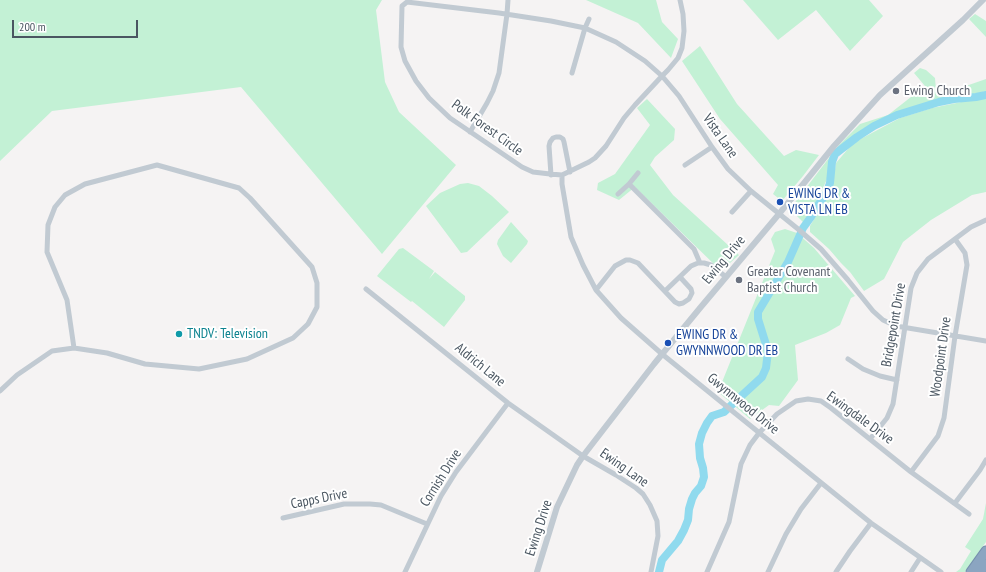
<!DOCTYPE html>
<style>
body{margin:0}
#map{position:relative;width:986px;height:572px;overflow:hidden;background:#f5f3f3;font-family:"PT Sans Narrow",sans-serif}
canvas{display:block}
.scale{position:absolute;left:12px;top:20px;width:126px;height:18px;box-sizing:border-box;border:2px solid #4a5661;border-top:0;padding-left:5px;font-size:12px;line-height:14px;white-space:nowrap;color:#4a5661;-webkit-text-stroke:3px #fff;paint-order:stroke}
</style>
<div id="map">
<canvas width="986" height="572"></canvas>
<div class="scale">200 m</div>
</div>
<script>
const ctx = document.querySelector('canvas').getContext('2d');
ctx.lineJoin = 'round';
function fill(path, color) { ctx.fillStyle = color; ctx.fill(path, 'evenodd'); }
const toPath = rows => new Path2D(rows.map(r => 'M' + r).join(''));
function strokePath(path, color, width, dash) { ctx.strokeStyle = color; ctx.lineWidth = width; ctx.lineCap = dash ? 'butt' : 'round'; ctx.setLineDash(dash || []); ctx.stroke(path); }
function label(font, color, halo, rows, align = 'center') {
  ctx.font = font + ' "PT Sans Narrow",sans-serif'; ctx.lineWidth = 4; ctx.setLineDash([]); ctx.textBaseline = 'middle'; ctx.strokeStyle = halo; ctx.fillStyle = color; for (const [text, x, y, turn = 0] of rows) {
    ctx.save(); ctx.translate(x, y); ctx.rotate((+turn || 0) * Math.PI / 180); ctx.textAlign = isNaN(turn) ? turn : align; if (halo) ctx.strokeText(text, 0, 0); ctx.fillText(text, 0, 0); ctx.restore();
  }
}
fill(toPath([
 [0,0,382,0,376,10,385,82,399,112,456,165,382,254,241,87,52,111,0,161],
 [586,0,656,0,662,22,678,39,671,58,638,23],
 [743,0,869,0,883,16,850,51,816,10,778,40],
 [975,14,986,21,986,37,969,19],
 [700,46,737,104,784,156,796,150,819,155,803,176,782,201,773,194,778,185,720,119,682,61],
 [920,68,926,70,935,78,936,90,936,94,963,87,986,79,986,91,975,94,933,101,894,114,863,129,840,146,832,156,828,177,815,205,804,223,790,209,838,146,860,124,888,115,925,86,914,73],
 [986,97,986,192,972,195,931,220,903,242,884,279,864,291,850,272,841,263,829,249,810,232,810,226,832,189,836,163,853,143,900,118,932,108],
 [647,99,675,129,674,140,655,157,650,165,673,195,739,255,721,271,635,187,619,200,597,190,598,183,615,174,650,125,637,108],
 [468,183,479,186,492,196,509,212,467,252,461,253,426,206,440,193,460,184],
 [511,222,528,241,527,244,511,263,503,256,497,244,498,240],
 [785,229,797,233,814,248,855,296,851,298,840,325,826,333,795,345,798,380,779,406,769,405,750,419,718,392,775,251,771,239,775,232],
 [403,248,434,271,429,279,435,272,465,296,465,300,444,327,412,301,411,302,377,276,399,249],
 [986,503,986,542,965,572,956,572,960,569,971,551,965,547,983,519]
]), '#c3f1d5');
strokePath(toPath([
 [659,572,662,560,678,541,684,530,688,520,689,509,692,499,695,493,701,486,704,477,703,468,700,458,699,444,702,433,707,423,712,416,724,412,762,377,766,368,768,351,758,319,758,312,788,262,803,228,811,217,818,205,826,194,830,183,832,162,835,154,857,137,874,126,897,115,939,102,954,99,976,97,986,95]
]), '#90daee', 8);
const motorway = toPath([
 [971,572,986,551],
 [980,572,986,564]
]);
strokePath(motorway, '#7690ad', 11);
strokePath(toPath([
 [680,0,683,14,684,31,682,48,678,58,668,70,662,76,635,105,624,118,606,146,595,158,589,162,562,175,550,174,533,172,522,167,450,118,429,98,416,81,405,61,401,47,402,6,407,2,499,13,551,21,585,28,616,42,645,61,662,76,679,96,712,147,728,169,751,191,798,229,821,249,848,280,873,311,883,320,896,326,986,341],
 [572,73,585,28,589,19],
 [470,132,487,103,493,91,499,73,507,14,508,0],
 [157,165,239,188,250,198,312,267,317,283,317,307,308,324,293,338,247,359,199,369,145,364,107,353,74,348,67,300,47,252,48,225,55,207,65,195,85,184,157,165],
 [685,165,712,147],
 [638,173,629,184,694,249,700,263],
 [551,175,549,146,550,142,553,138,556,137,560,137,563,139,564,142,570,172],
 [562,175,562,184,571,237,583,265,596,290,621,318,662,354,736,414,871,523,941,572],
 [618,194,629,184],
 [732,212,751,191],
 [366,289,508,403,583,456,616,475,636,488,643,494,650,505,657,521,658,536,651,572],
 [596,290,615,266,626,260,630,260,638,263,675,302,679,304,683,303,689,299,692,293,691,289,680,277],
 [665,291,691,266,698,263,704,263,711,265,726,277],
 [848,359,863,369,880,376,897,380],
 [0,391,17,375,52,351,74,348],
 [870,439,887,418,893,404,911,288,917,273,928,259,971,227,986,220],
 [911,472,938,436,944,418,955,336,967,265,965,253,955,239],
 [955,503,980,470,986,460],
 [283,518,344,504,370,504,381,505,427,524],
 [405,572,441,496,456,472,508,403],
 [707,572,729,522,741,464,750,445,759,433,777,414,796,401,808,399,821,401,831,408,911,472,969,514],
 [768,572,786,534,801,509,821,483],
 [836,572,850,551,871,523],
 [911,572,920,558]
]), '#c1cad2', 5);
strokePath(toPath([
 [537,572,557,507,577,465,583,456,654,364,700,308,779,214,834,146,880,95,963,20,983,0]
]), '#c1cad2', 6);
strokePath(motorway, '#8ba5c1', 9);
for (const [x, y, r, color] of [
 [896,91,4,"#6b7280"],
 [780,202,4,"#1a4fb4"],
 [739,280,4,"#6b7280"],
 [179,334,4,"#0f9aa8"],
 [668,343,4,"#1a4fb4"]
]) { const dot = new Path2D(); dot.arc(x, y, r, 0, 2 * Math.PI); ctx.fillStyle = color; ctx.fill(dot); strokePath(dot, '#fff', 1.5); }
label('14px', '#5b616d', '#fff', [
 ["Ewing Church",904,91],
 ["Greater Covenant",747,272],
 ["Baptist Church",747,288]
], 'left');
label('14px', '#4a5661', '#fff', [
 ["Polk Forest Circle",487,128,36],
 ["Vista Lane",720,136,55],
 ["Ewing Drive",724,260,-50],
 ["Bridgepoint Drive",894,325,-80],
 ["Woodpoint Drive",941,357,-82],
 ["Aldrich Lane",480,365,39],
 ["Gwynnwood Drive",743,404,39],
 ["Ewingdale Drive",860,418,36],
 ["Ewing Lane",624,468,35],
 ["Cornish Drive",441,478,-58],
 ["Capps Drive",319,499,-11],
 ["Ewing Drive",539,528,-72]
]);
label('14px', '#164399', '#fff', [
 ["EWING DR &",788,194],
 ["VISTA LN EB",788,210],
 ["EWING DR &",676,335],
 ["GWYNNWOOD DR EB",676,351]
], 'left');
label('14px', '#0d838f', '#fff', [
 ["TNDV: Television",187,334]
], 'left');
</script>
